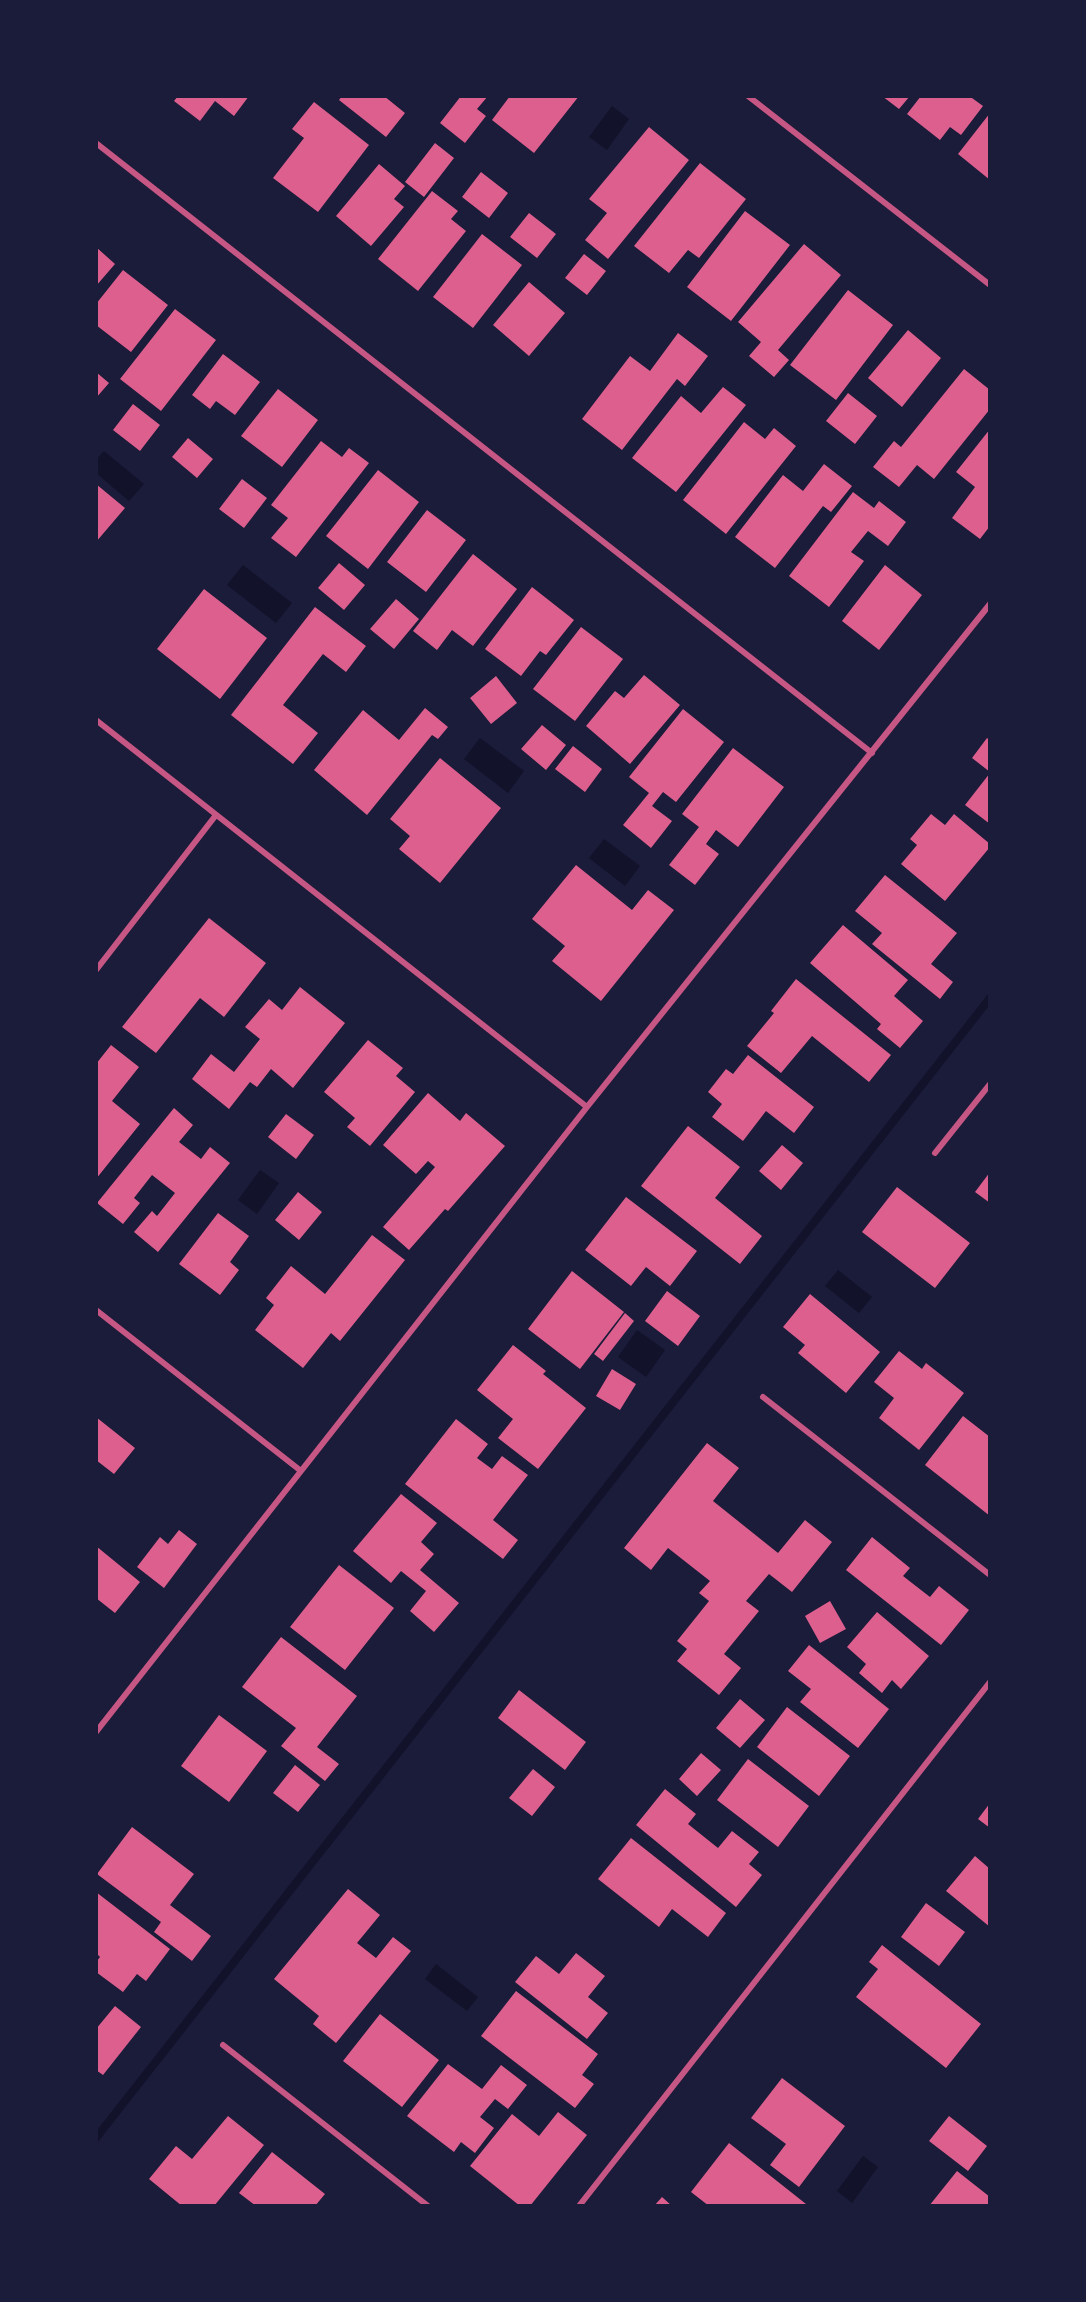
<!DOCTYPE html>
<style>
body{margin:0}
#map{position:relative;width:1086px;height:2302px;overflow:hidden;background:#1b1b3a;font-family:"Crimson Pro",serif}
canvas{display:block}
.frame{position:absolute;inset:0;border:98px solid #1b1b3a;pointer-events:none}
</style>
<div id="map">
<canvas width="1086" height="2302"></canvas>
<div class="frame"></div>
</div>
<script>
const ctx = document.querySelector('canvas').getContext('2d');
ctx.lineJoin = 'round';
function fill(path, color) { ctx.fillStyle = color; ctx.fill(path, 'evenodd'); }
const toPath = rows => new Path2D(rows.map(r => 'M' + r).join(''));
function strokePath(path, color, width, dash) { ctx.strokeStyle = color; ctx.lineWidth = width; ctx.lineCap = dash ? 'butt' : 'round'; ctx.setLineDash(dash || []); ctx.stroke(path); }
fill(toPath([
 [612,106,629,119,607,150,589,137],
 [104,451,144,484,129,501,96,473,96,460],
 [243,565,292,603,276,623,227,585],
 [480,738,524,771,508,793,464,759],
 [604,839,640,866,625,886,589,858],
 [260,1170,279,1183,257,1214,238,1200],
 [838,1270,872,1297,859,1313,825,1286],
 [637,1330,665,1350,646,1377,618,1357],
 [436,1964,478,1997,467,2011,425,1979],
 [863,2156,878,2167,852,2203,837,2191]
]), '#12122b');
strokePath(toPath([
 [96,2138,990,998]
]), '#12122b', 8);
fill(toPath([
 [178,96,249,96,234,116,215,101,200,121,174,101],
 [342,96,384,96,405,113,386,137,339,100],
 [461,96,488,96,477,109,486,116,465,143,440,123],
 [510,96,579,96,534,153,492,120],
 [882,96,910,96,899,109],
 [921,96,974,96,972,98,983,106,961,135,950,127,940,140,907,114],
 [314,102,369,145,318,212,273,178,304,138,292,129],
 [990,113,990,180,958,154],
 [649,127,689,160,608,259,585,240,607,213,589,199],
 [435,143,454,158,424,197,405,182],
 [700,163,746,199,699,258,688,250,669,273,634,246],
 [379,164,405,186,394,199,404,207,371,246,336,216],
 [481,172,508,193,489,218,462,197],
 [432,191,458,211,451,219,466,231,418,291,378,259],
 [745,211,790,245,731,321,687,287],
 [529,213,556,234,537,258,510,237],
 [482,234,522,265,473,328,433,297],
 [804,244,841,275,778,350,789,360,774,377,749,356,761,342,738,322],
 [96,247,115,264,96,286],
 [584,254,606,271,587,295,565,278],
 [123,270,168,305,131,352,96,325,96,304],
 [529,282,565,313,529,356,493,325],
 [848,290,893,325,836,400,790,365],
 [175,309,216,340,161,411,120,379],
 [908,330,941,358,902,407,868,378],
 [678,333,708,356,685,386,677,379,622,450,582,419,630,356,650,371],
 [223,354,260,382,235,415,216,401,210,409,192,395],
 [964,369,990,390,990,409,934,479,917,465,899,487,873,467,894,441,901,447],
 [96,372,109,383,96,398],
 [723,387,746,405,676,492,632,458,681,396,701,413],
 [278,389,318,420,282,467,241,436],
 [848,393,877,416,855,444,826,421],
 [133,404,160,425,140,451,113,430],
 [744,422,765,439,774,428,796,446,726,534,683,500],
 [990,429,990,526,980,539,952,518,975,487,956,472],
 [188,438,213,459,197,478,172,457],
 [321,441,342,457,349,448,369,463,296,557,271,538,288,518,271,505],
 [824,464,852,486,831,512,823,506,775,568,735,537,783,475,803,491],
 [378,470,419,502,368,569,326,536],
 [242,479,267,498,244,528,219,509],
 [96,484,125,508,96,542],
 [853,492,874,508,879,501,906,522,888,546,868,531,851,552,864,561,829,607,789,576],
 [427,510,466,540,426,592,387,562],
 [473,554,517,589,473,646,452,630,437,650,413,631],
 [339,563,365,585,344,610,318,588],
 [885,565,922,595,879,650,842,621],
 [532,587,574,620,546,655,540,651,521,676,485,649],
 [204,589,267,638,220,699,157,649],
 [396,599,419,619,394,649,370,629],
 [315,607,366,646,346,672,323,654,283,705,318,733,293,764,231,715],
 [581,627,623,659,575,721,533,689],
 [644,675,680,705,630,764,586,726,615,691,624,698],
 [496,676,517,703,491,724,470,698],
 [425,708,448,727,438,739,432,735,367,815,314,770,363,710,399,740],
 [683,709,724,742,676,802,663,792,652,806,672,821,651,848,623,825,649,793,629,777],
 [542,725,566,745,546,770,521,749],
 [987,738,990,740,990,772,972,758],
 [573,746,602,769,585,792,555,769],
 [733,748,784,787,738,847,716,830,706,844,719,854,695,885,669,865,699,827,682,814],
 [440,758,501,808,440,883,399,849,410,836,390,819],
 [990,773,990,824,965,805],
 [931,814,945,825,954,814,990,844,990,847,945,901,901,864,917,845,910,839],
 [576,865,632,910,648,890,674,910,601,1001,552,961,565,946,532,919],
 [885,875,957,933,931,964,953,982,940,999,872,944,882,933,855,911],
 [209,918,266,963,224,1017,200,998,156,1053,122,1027],
 [843,925,908,980,894,996,923,1021,900,1048,877,1029,881,1024,810,963],
 [796,979,891,1055,869,1082,812,1036,781,1073,747,1046,774,1013,771,1011],
 [300,987,345,1023,293,1088,271,1069,257,1087,250,1082,229,1109,192,1079,211,1054,234,1072,260,1039,245,1027,269,999,282,1010],
 [368,1040,403,1068,396,1076,415,1092,370,1146,347,1127,355,1118,324,1092],
 [111,1045,139,1067,112,1101,140,1124,96,1179,96,1064],
 [748,1055,814,1107,794,1133,766,1111,743,1141,712,1117,722,1104,708,1092,726,1069,733,1074],
 [428,1093,460,1121,466,1113,505,1146,448,1211,445,1209,409,1250,383,1227,435,1167,428,1161,416,1174,383,1145],
 [174,1108,193,1125,179,1142,201,1159,210,1147,230,1163,158,1252,134,1232,152,1211,157,1216,175,1193,152,1175,134,1198,140,1203,123,1224,97,1203],
 [286,1114,314,1135,296,1159,268,1137],
 [688,1126,740,1167,715,1198,762,1236,740,1264,641,1186],
 [782,1145,803,1163,781,1190,759,1171],
 [990,1172,990,1203,975,1192],
 [897,1187,970,1243,935,1288,862,1232],
 [298,1192,322,1212,299,1240,275,1220],
 [626,1197,697,1251,670,1286,646,1267,631,1286,585,1250],
 [218,1213,249,1236,230,1262,239,1270,220,1295,179,1264],
 [372,1235,405,1260,340,1341,331,1333,303,1368,255,1330,274,1305,266,1298,291,1266,325,1294],
 [572,1271,624,1312,580,1369,528,1329],
 [667,1291,700,1316,678,1346,645,1321],
 [810,1294,880,1352,846,1393,798,1353,805,1345,783,1327],
 [625,1313,634,1321,603,1361,594,1354],
 [513,1345,546,1371,543,1374,586,1408,538,1469,498,1438,513,1419,477,1390],
 [899,1351,922,1369,926,1363,964,1393,919,1450,879,1418,894,1398,874,1382],
 [612,1369,636,1384,620,1410,596,1396],
 [963,1416,990,1437,990,1516,925,1465],
 [96,1417,135,1448,114,1474,96,1460],
 [456,1419,488,1444,477,1458,492,1469,502,1456,528,1475,493,1520,518,1540,503,1559,405,1484],
 [707,1443,739,1468,713,1501,778,1553,805,1520,832,1542,792,1592,769,1574,746,1601,759,1611,724,1654,741,1668,719,1695,677,1661,687,1649,677,1641,709,1601,699,1593,710,1581,668,1548,651,1570,624,1548],
 [401,1494,437,1523,421,1542,434,1554,420,1570,459,1603,434,1632,410,1611,426,1591,401,1571,391,1583,353,1551],
 [179,1530,197,1544,164,1588,137,1567,160,1537,168,1544],
 [872,1537,910,1568,903,1576,930,1597,939,1586,969,1610,941,1645,846,1570],
 [96,1546,140,1582,115,1613,96,1598],
 [339,1565,394,1608,345,1670,290,1627],
 [830,1601,846,1629,820,1643,805,1616],
 [877,1612,929,1656,901,1689,892,1680,882,1693,859,1673,866,1664,847,1647],
 [281,1637,357,1696,317,1747,339,1764,325,1781,281,1746,296,1728,242,1687],
 [809,1645,889,1709,858,1748,800,1702,811,1689,788,1671],
 [519,1690,586,1742,565,1770,498,1718],
 [740,1699,765,1720,740,1748,716,1728],
 [787,1707,850,1756,819,1796,757,1747],
 [219,1715,267,1751,229,1802,181,1766],
 [701,1753,721,1770,697,1796,679,1779],
 [748,1759,809,1806,778,1847,717,1800],
 [295,1765,320,1785,298,1812,273,1793],
 [533,1769,555,1787,532,1816,509,1798],
 [665,1789,696,1814,688,1824,718,1848,732,1831,759,1852,749,1864,762,1875,736,1907,636,1825],
 [990,1803,990,1828,978,1819],
 [132,1827,194,1874,170,1905,211,1936,192,1961,154,1932,161,1922,97,1874],
 [631,1838,726,1913,708,1937,672,1909,659,1927,598,1879],
 [975,1856,990,1869,990,1927,946,1891],
 [348,1889,380,1915,357,1943,376,1958,393,1937,411,1951,336,2043,313,2024,319,2016,274,1979],
 [96,1892,170,1949,146,1981,137,1974,123,1992,96,1972,96,1962,100,1957,96,1953],
 [926,1903,965,1932,939,1966,901,1937],
 [882,1945,981,2024,946,2068,856,1997,878,1969,869,1962],
 [576,1953,605,1976,588,1997,608,2013,587,2039,515,1982,536,1956,559,1974],
 [516,1991,598,2054,582,2075,594,2084,575,2108,481,2036],
 [115,2006,141,2027,103,2075,96,2070,96,2029],
 [380,2014,439,2060,402,2107,343,2061],
 [448,2064,482,2089,501,2065,527,2085,508,2109,495,2099,480,2117,494,2128,475,2153,461,2142,454,2152,407,2116],
 [782,2078,845,2126,799,2187,770,2165,786,2144,751,2118],
 [558,2112,587,2135,530,2206,520,2206,470,2166,512,2114,539,2136],
 [228,2116,264,2145,214,2206,182,2206,149,2179,176,2146,192,2159],
 [949,2116,987,2146,968,2171,929,2141],
 [729,2143,806,2204,805,2206,709,2206,691,2192],
 [272,2152,325,2194,315,2206,256,2206,239,2193],
 [957,2171,990,2197,990,2206,929,2206],
 [662,2197,672,2206,654,2206]
]), '#dd5f8e');
strokePath(toPath([
 [748,96,990,285],
 [96,143,872,753],
 [96,720,587,1107],
 [96,970,216,815],
 [935,1153,990,1084],
 [96,1310,301,1471],
 [763,1397,990,1575],
 [96,1732,587,1107,990,604],
 [223,2045,428,2206],
 [579,2206,990,1682]
]), '#c65784', 6);
</script>
